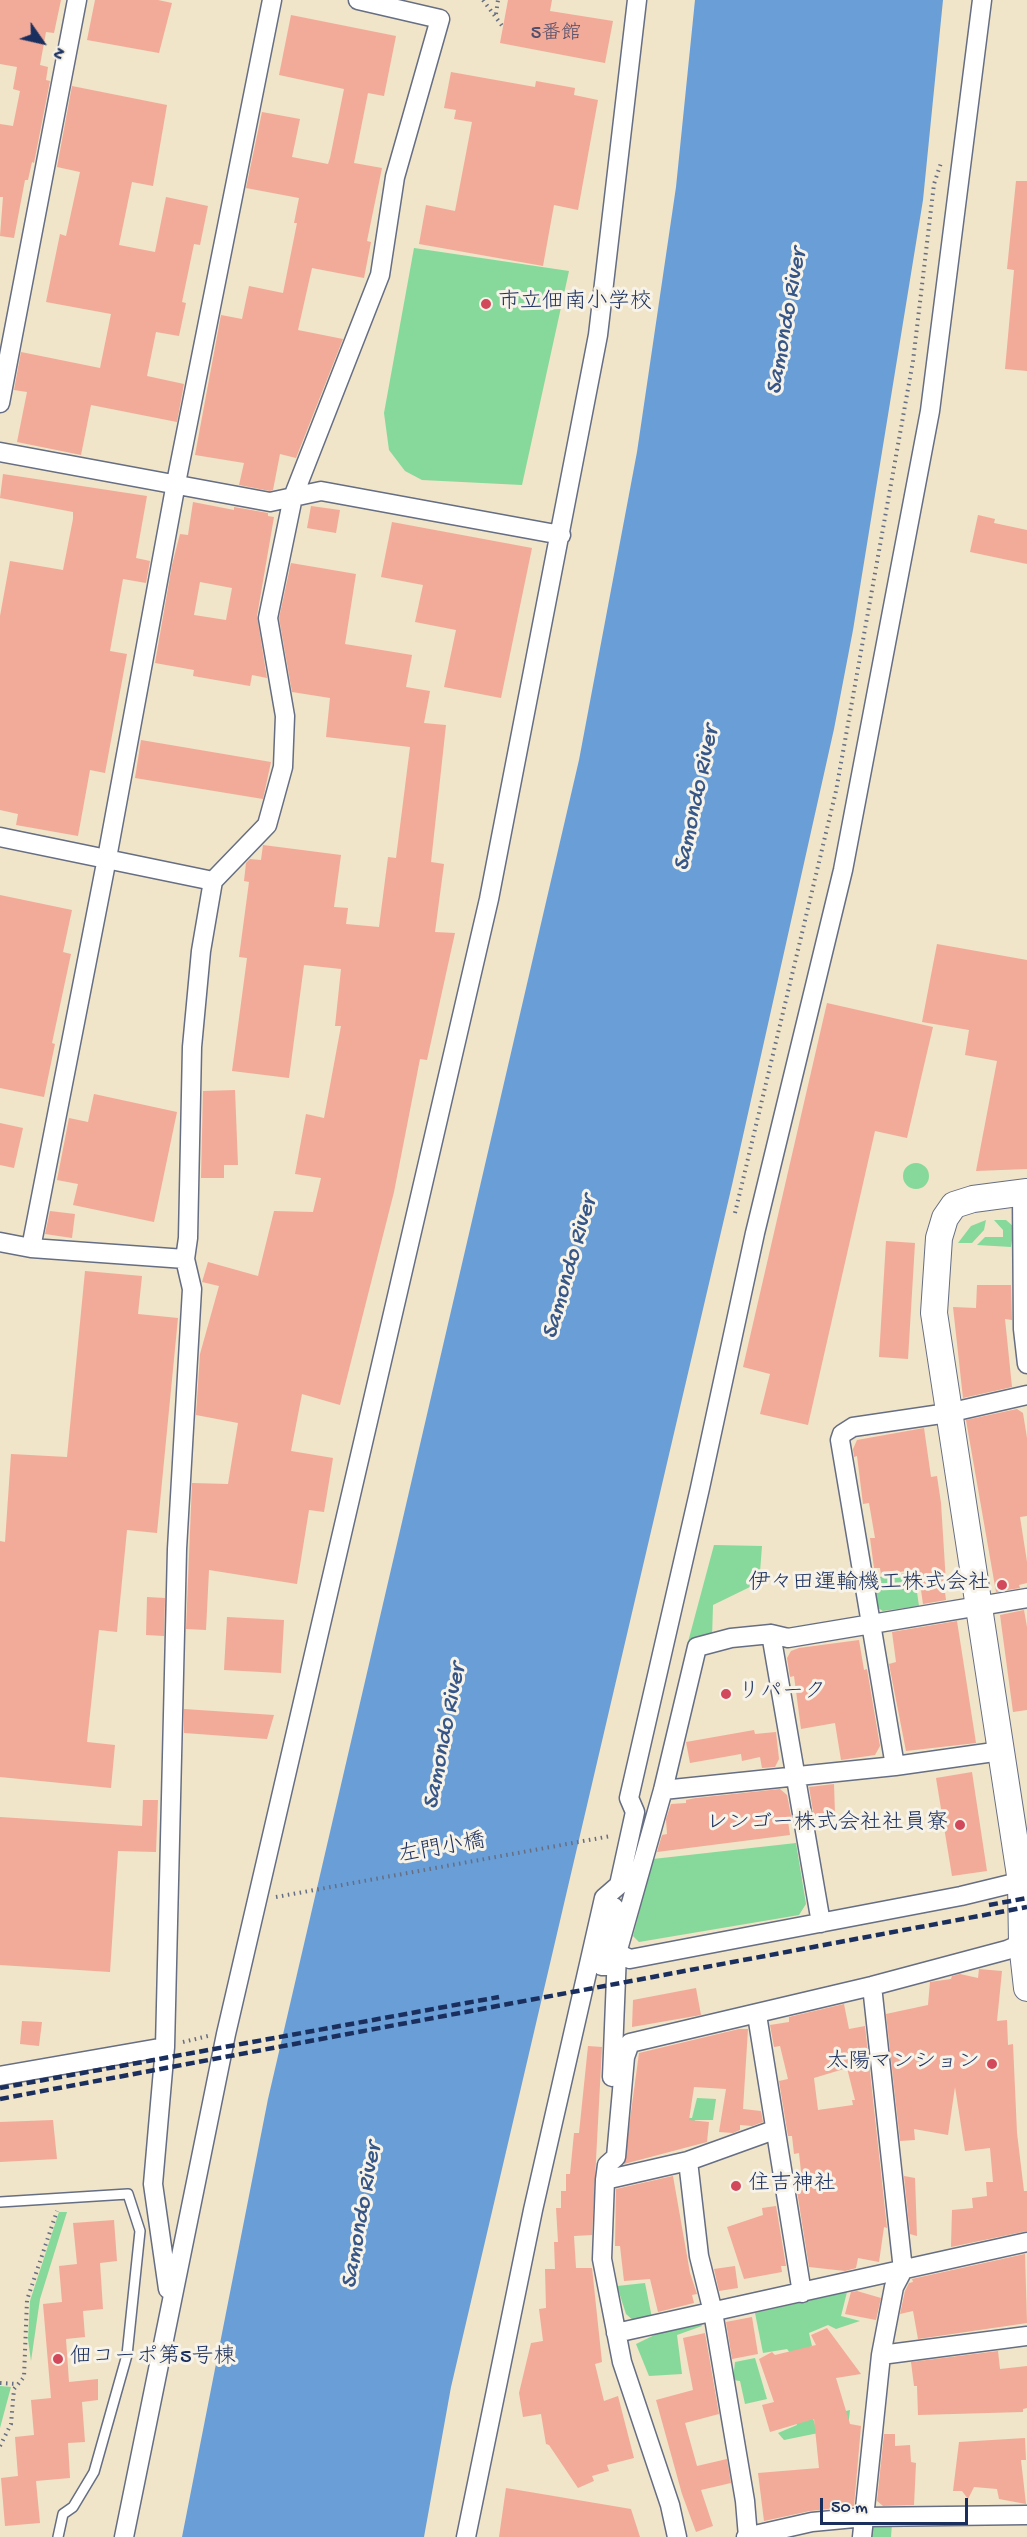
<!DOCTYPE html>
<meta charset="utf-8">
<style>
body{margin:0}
#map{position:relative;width:1027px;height:2537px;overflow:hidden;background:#f0e4c9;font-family:"Gochi Hand",sans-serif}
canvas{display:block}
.north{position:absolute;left:12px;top:12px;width:60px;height:60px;-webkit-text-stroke:4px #f7f3e8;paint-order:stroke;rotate:124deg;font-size:16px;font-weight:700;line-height:24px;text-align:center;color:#1b2f5e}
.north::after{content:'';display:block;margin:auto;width:21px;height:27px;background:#1b2f5e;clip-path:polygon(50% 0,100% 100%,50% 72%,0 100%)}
.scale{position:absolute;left:820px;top:2498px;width:148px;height:27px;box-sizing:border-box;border:3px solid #1b2f5e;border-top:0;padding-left:8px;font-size:18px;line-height:21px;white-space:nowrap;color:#1b2f5e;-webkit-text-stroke:4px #f7f3e8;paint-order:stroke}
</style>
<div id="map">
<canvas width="1027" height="2537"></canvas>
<div class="north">N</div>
<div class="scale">50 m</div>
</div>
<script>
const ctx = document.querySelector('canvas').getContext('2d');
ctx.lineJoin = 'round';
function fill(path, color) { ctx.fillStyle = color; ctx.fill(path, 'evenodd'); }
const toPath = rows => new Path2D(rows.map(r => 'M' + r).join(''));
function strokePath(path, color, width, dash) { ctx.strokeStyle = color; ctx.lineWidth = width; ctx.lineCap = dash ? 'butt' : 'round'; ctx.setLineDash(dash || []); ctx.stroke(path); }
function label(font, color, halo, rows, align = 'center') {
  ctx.font = font + ' "Gochi Hand","Klee One",sans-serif'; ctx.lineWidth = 6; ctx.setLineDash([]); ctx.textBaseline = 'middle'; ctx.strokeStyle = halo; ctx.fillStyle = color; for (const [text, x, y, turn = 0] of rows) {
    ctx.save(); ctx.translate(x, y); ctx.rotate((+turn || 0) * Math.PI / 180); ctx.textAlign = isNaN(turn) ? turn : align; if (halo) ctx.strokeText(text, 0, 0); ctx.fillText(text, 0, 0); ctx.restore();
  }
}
fill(toPath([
 [414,248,569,271,522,485,422,480,405,471,389,450,384,413],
 '903 1176a13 13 0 1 1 26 0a13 13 0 1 1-26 0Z',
 [986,1220,984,1230,972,1243,958,1243,971,1226],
 [994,1220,1006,1220,1014,1227,1011,1247,977,1245,985,1237,1003,1237,1003,1230],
 [714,1545,762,1546,760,1572,752,1586,713,1605,712,1638,688,1642],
 [914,1572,919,1606,883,1611,878,1608,872,1578],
 [796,1843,806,1904,799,1915,639,1942,633,1936,653,1859],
 [697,2098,716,2099,713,2120,695,2120,686,2145,669,2117,692,2118],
 [59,2212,67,2212,40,2299,31,2361,28,2339,30,2301],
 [645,2283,652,2318,636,2323,626,2314,617,2286],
 [847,2292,841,2316,860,2321,836,2329,828,2325,809,2333,812,2346,792,2355,787,2349,763,2353,755,2313],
 [699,2320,702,2326,677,2335,682,2374,649,2376,636,2344,669,2328],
 [755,2358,767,2399,745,2404,740,2381,733,2380,735,2362],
 [0,2386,11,2387,0,2428],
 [806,2394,815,2425,838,2413,850,2410,848,2427,784,2440,778,2433,797,2425,795,2419],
 [892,2523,891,2537,870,2537,873,2527]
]), '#86d99a');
fill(toPath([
 [695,0,943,0,923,200,853,630,834,729,732,1185,451,2387,424,2537,182,2537,268,2099,579,760,637,452,676,187]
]), '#6a9ed6');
fill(toPath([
 [0,0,61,0,54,33,46,32,40,65,48,67,46,80,50,81,34,163,32,162,28,180,25,180,14,238,0,236,3,197,0,197,0,124,13,126,20,91,13,89,17,67,0,64],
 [95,0,158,0,172,3,159,53,87,40],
 [508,0,552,0,550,11,613,21,605,63,500,43],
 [291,15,396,36,384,96,368,93,354,163,382,168,367,241,371,242,364,278,312,268,298,330,343,339,296,458,280,454,273,490,270,491,239,485,244,463,195,455,221,315,242,319,249,286,283,293,297,223,294,223,299,198,246,188,262,112,300,119,292,157,328,164,330,158,344,89,279,75],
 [451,72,535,87,536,81,575,88,574,95,598,100,578,210,554,205,543,266,419,244,426,205,455,211,472,122,454,119,456,110,444,108],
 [72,86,167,105,153,186,132,182,119,245,155,252,166,197,208,206,200,245,194,244,182,302,186,303,179,336,156,332,147,376,184,384,177,422,91,405,81,455,17,442,27,392,14,390,21,352,100,368,111,314,46,302,60,234,66,236,80,172,57,167],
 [1016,181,1027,181,1027,371,1005,369,1014,270,1007,269],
 [3,474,147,496,136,558,150,561,146,583,123,579,110,651,127,654,105,773,90,770,78,836,16,825,18,814,0,810,0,616,10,561,63,570,73,519,73,512,0,498],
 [193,502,234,510,234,507,268,513,268,516,274,517,257,616,267,678,252,675,250,686,193,676,194,670,155,663,172,565,180,534,188,535],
 [200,582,232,588,226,620,194,615],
 [311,506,340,510,336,533,307,528],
 [978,515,995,519,994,523,1027,530,1027,564,970,552],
 [392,522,532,548,501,698,444,687,456,630,415,622,423,585,381,577],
 [291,563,356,574,345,644,412,655,406,687,430,691,424,723,446,725,431,862,444,864,435,932,455,933,427,1060,420,1059,394,1192,340,1405,302,1394,291,1451,333,1458,324,1512,309,1510,297,1584,209,1570,206,1630,186,1629,192,1483,228,1484,238,1423,196,1415,200,1354,219,1286,202,1282,208,1262,258,1276,274,1211,313,1212,321,1178,295,1174,306,1114,324,1118,341,1026,335,1026,341,969,304,965,289,1078,232,1071,247,958,239,957,249,882,244,881,246,863,250,859,261,860,263,845,341,855,334,907,348,908,346,924,379,927,388,857,396,858,410,747,326,737,330,698,292,692,279,618],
 [141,740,271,762,263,799,135,778],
 [0,895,72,910,63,952,71,954,52,1043,55,1044,44,1097,0,1088],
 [937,944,1027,960,1027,1169,976,1171,997,1061,965,1055,969,1030,922,1022],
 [827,1003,933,1027,907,1138,875,1131,808,1425,760,1414,770,1374,743,1367],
 [235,1090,238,1165,224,1165,224,1178,201,1178,203,1091],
 [94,1094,177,1112,154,1222,73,1205,78,1184,57,1180,69,1118,88,1122],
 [0,1123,23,1128,14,1168,0,1165],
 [50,1211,75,1214,72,1238,45,1234],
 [886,1241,915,1243,908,1359,879,1357],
 [85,1271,142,1276,138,1314,178,1318,157,1533,127,1530,117,1632,99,1630,87,1742,115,1745,111,1788,0,1777,0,1541,5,1542,11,1454,67,1457],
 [977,1285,1011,1285,1012,1320,1005,1319,1012,1387,963,1398,953,1307,976,1308],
 [1017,1409,1023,1413,1027,1438,1027,1516,1020,1517,1027,1562,1027,1583,1019,1585,1020,1588,996,1592,966,1420],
 [924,1428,931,1477,937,1476,941,1503,946,1583,944,1584,946,1600,923,1604,918,1569,881,1575,880,1568,874,1568,870,1538,875,1538,869,1503,863,1504,857,1456,854,1457,853,1449,857,1440],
 [147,1597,165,1598,164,1636,146,1635],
 [1024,1610,1027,1627,1027,1710,1013,1712,1000,1615],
 [227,1617,284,1620,281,1673,224,1670],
 [957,1621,976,1743,906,1751,889,1664,896,1662,892,1632],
 [859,1640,864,1670,867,1669,880,1746,875,1755,841,1760,835,1723,801,1729,794,1676,790,1677,787,1658,791,1651,799,1648],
 [184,1709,274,1715,267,1739,184,1733],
 [754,1730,755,1734,776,1732,779,1759,775,1767,762,1768,760,1757,742,1761,741,1754,690,1763,686,1742],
 [972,1772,987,1871,952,1876,936,1778],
 [834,1784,835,1814,814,1817,809,1787],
 [780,1789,787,1795,792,1820,788,1821,790,1835,657,1852,662,1835,667,1834,666,1819,671,1804,686,1803,686,1800,696,1798],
 [143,1800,158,1800,156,1852,118,1851,110,1972,0,1965,0,1817,142,1826],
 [979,1969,1002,1971,997,2021,1007,2020,1008,2045,1013,2044,1017,2133,1024,2191,1027,2191,1027,2231,951,2247,952,2210,973,2208,972,2198,987,2196,986,2182,993,2182,990,2148,965,2151,955,2087,948,2135,914,2129,915,2140,900,2141,886,2014,928,2005,930,1982,951,1979,952,1976,960,1974,978,1978],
 [696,1988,701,2015,632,2027,633,2000],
 [844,2004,849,2029,865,2026,887,2228,884,2227,879,2262,858,2258,856,2268,845,2271,809,2267,797,2191,803,2190,799,2153,794,2154,792,2136,788,2136,779,2081,788,2079,780,2046,774,2047,770,2025,789,2022,789,2017],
 [847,2068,855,2100,852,2100,853,2105,818,2110,814,2078],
 [22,2021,42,2022,39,2046,20,2044],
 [739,2029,748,2029,743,2109,761,2111,763,2122,752,2126,740,2125,740,2130,733,2133,719,2132,726,2089,694,2087,689,2120,709,2122,707,2142,624,2164,639,2053],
 [588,2046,602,2047,592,2235,574,2236,576,2268,592,2268,602,2362,595,2364,604,2401,618,2396,634,2458,607,2465,609,2471,592,2476,594,2481,578,2488,549,2445,546,2444,541,2414,523,2417,519,2393,531,2343,543,2341,539,2309,546,2308,545,2269,555,2269,554,2242,558,2242,556,2208,561,2208,561,2191,566,2191,566,2174,570,2174,574,2133,579,2133],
 [53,2120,57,2159,0,2162,0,2122],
 [673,2176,690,2273,697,2294,692,2295,694,2303,658,2312,650,2279,624,2281,620,2246,615,2246,616,2189],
 [904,2176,915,2178,917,2236,910,2234],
 [776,2206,786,2266,781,2266,782,2272,744,2279,727,2227,763,2215,762,2208],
 [114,2220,117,2261,100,2263,103,2309,83,2311,85,2337,66,2339,69,2382,98,2379,98,2400,82,2402,85,2442,68,2443,70,2478,36,2481,40,2523,5,2526,1,2478,18,2476,15,2437,34,2435,31,2400,51,2398,43,2304,62,2302,59,2266,77,2264,73,2223],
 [1025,2254,1027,2323,918,2339,913,2311,900,2314,905,2291,909,2283,913,2282,912,2279],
 [735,2266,738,2288,719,2291,714,2269],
 [857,2291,881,2298,876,2320,845,2314,851,2292],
 [752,2317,758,2354,732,2359,726,2322],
 [827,2328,861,2374,836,2378,850,2424,861,2426,854,2506,810,2511,764,2521,758,2473,819,2468,814,2419,770,2432,762,2405,774,2402,759,2359,772,2352,775,2355,816,2345,811,2335],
 [705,2333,719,2414,685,2423,697,2466,727,2459,731,2483,701,2490,713,2526,696,2532,682,2494,656,2400,693,2390,683,2338],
 [998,2351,1000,2369,1027,2366,1027,2408,1023,2409,1023,2412,918,2415,917,2386,914,2386,911,2362],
 [884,2434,895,2434,895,2446,910,2445,911,2462,916,2463,914,2505,883,2506,877,2501],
 [1025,2438,1026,2460,1021,2460,1026,2504,999,2499,997,2489,974,2487,968,2499,962,2491,953,2491,959,2442],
 [506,2488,631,2509,640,2537,499,2537]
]), '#f2ab98');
const lane = toPath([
 [0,2202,128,2194,140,2231,127,2355,94,2472,73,2507,63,2514,58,2537]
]);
const street = toPath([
 [0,403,77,0],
 [0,452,270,502,321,491,561,535],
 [0,837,213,881],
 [1022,1193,1023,1329,1027,1364],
 [0,1242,31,1248,185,1259],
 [31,1248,107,858,176,483,272,0],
 [771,1634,821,1923],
 [895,1766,840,1440,842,1434,853,1427,948,1413,1027,1395],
 [663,1790,895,1766,1001,1751],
 [614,1907,602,1966,616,1966],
 [617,1953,630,1959,961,1896,1027,1880],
 [757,2015,802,2293],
 [0,2076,165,2047],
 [612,2077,617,1953,663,1790,697,1647,731,1638,771,1634,788,1638,1027,1598],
 [688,2161,699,2256,713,2312,745,2501,748,2537],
 [605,2180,688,2161,774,2130],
 [168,2289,153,2184,165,2047,177,1549,192,1289,185,1259,188,1238,192,1047,201,951,213,881,267,825,283,767,285,716,268,618,293,497,380,275,395,177,440,19,358,0],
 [616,2333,1027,2242],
 [881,2355,1027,2336],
 [124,2537,226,2034,489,899,598,335,637,0],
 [466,2537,533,2210,604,1898,619,1885,635,1812,629,1798,700,1488,755,1233,843,870,930,411,982,0],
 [677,2537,670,2505,622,2362,602,2259,605,2180,607,2165,616,2157,625,2057,630,2043,872,1986,1007,1950,1027,1941],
 [746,2537,812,2522,865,2517,1027,2515],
 [862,2537,881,2355,894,2287,903,2270,872,1986]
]);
const secondary = toPath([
 [1027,1192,973,1199,954,1205,945,1218,939,1238,934,1313,1021,1882,1022,1943,1027,1988]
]);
strokePath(lane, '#666e83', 12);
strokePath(street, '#666e83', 21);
strokePath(secondary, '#666e83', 28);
strokePath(toPath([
 [483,0,503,27],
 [496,14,498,0],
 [735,1213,836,791,913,361,934,184,941,163],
 [276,1897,611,1836],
 [183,2042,208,2036],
 [0,2383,18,2384],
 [0,2446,11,2424,14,2389,24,2377,27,2300,57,2211]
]), '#666e83', 4, [1.5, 4.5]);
strokePath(lane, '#fff', 9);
strokePath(street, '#fff', 18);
strokePath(secondary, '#fff', 26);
strokePath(toPath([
 [989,1905,1027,1898],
 [0,2088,499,1997],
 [0,2099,1027,1907]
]), '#1b2f5e', 4.5, [9, 4.5]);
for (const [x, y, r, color] of [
 [486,304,6,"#d1495b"],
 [1002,1585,6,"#d1495b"],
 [726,1694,6,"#d1495b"],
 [960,1825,6,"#d1495b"],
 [992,2064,6,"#d1495b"],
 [736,2186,6,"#d1495b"],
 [58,2359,6,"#d1495b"]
]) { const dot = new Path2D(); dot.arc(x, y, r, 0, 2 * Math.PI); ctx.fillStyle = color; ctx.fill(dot); strokePath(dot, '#f7f3e8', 2); }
label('20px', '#514e6c', null, [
 ["5番館",556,35]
]);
label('22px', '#1b2f5e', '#f7f3e8', [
 ["市立佃南小学校",498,304],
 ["伊々田運輸機工株式会社",990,1585,"right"],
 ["リパーク",738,1694],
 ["レンゴー株式会社社員寮",948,1825,"right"],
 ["太陽マンション",980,2064,"right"],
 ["住吉神社",748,2186],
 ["佃コーポ第5号棟",70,2359]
], 'left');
label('22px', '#1b2f5e', '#f7f3e8', [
 ["左門小橋",442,1850,-10]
]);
label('italic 24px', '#375688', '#f7f3e8', [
 ["Samondo River",788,322,-80],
 ["Samondo River",698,799,-78],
 ["Samondo River",571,1268,-74],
 ["Samondo River",446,1737,-79],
 ["Samondo River",363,2216,-80]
]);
</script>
